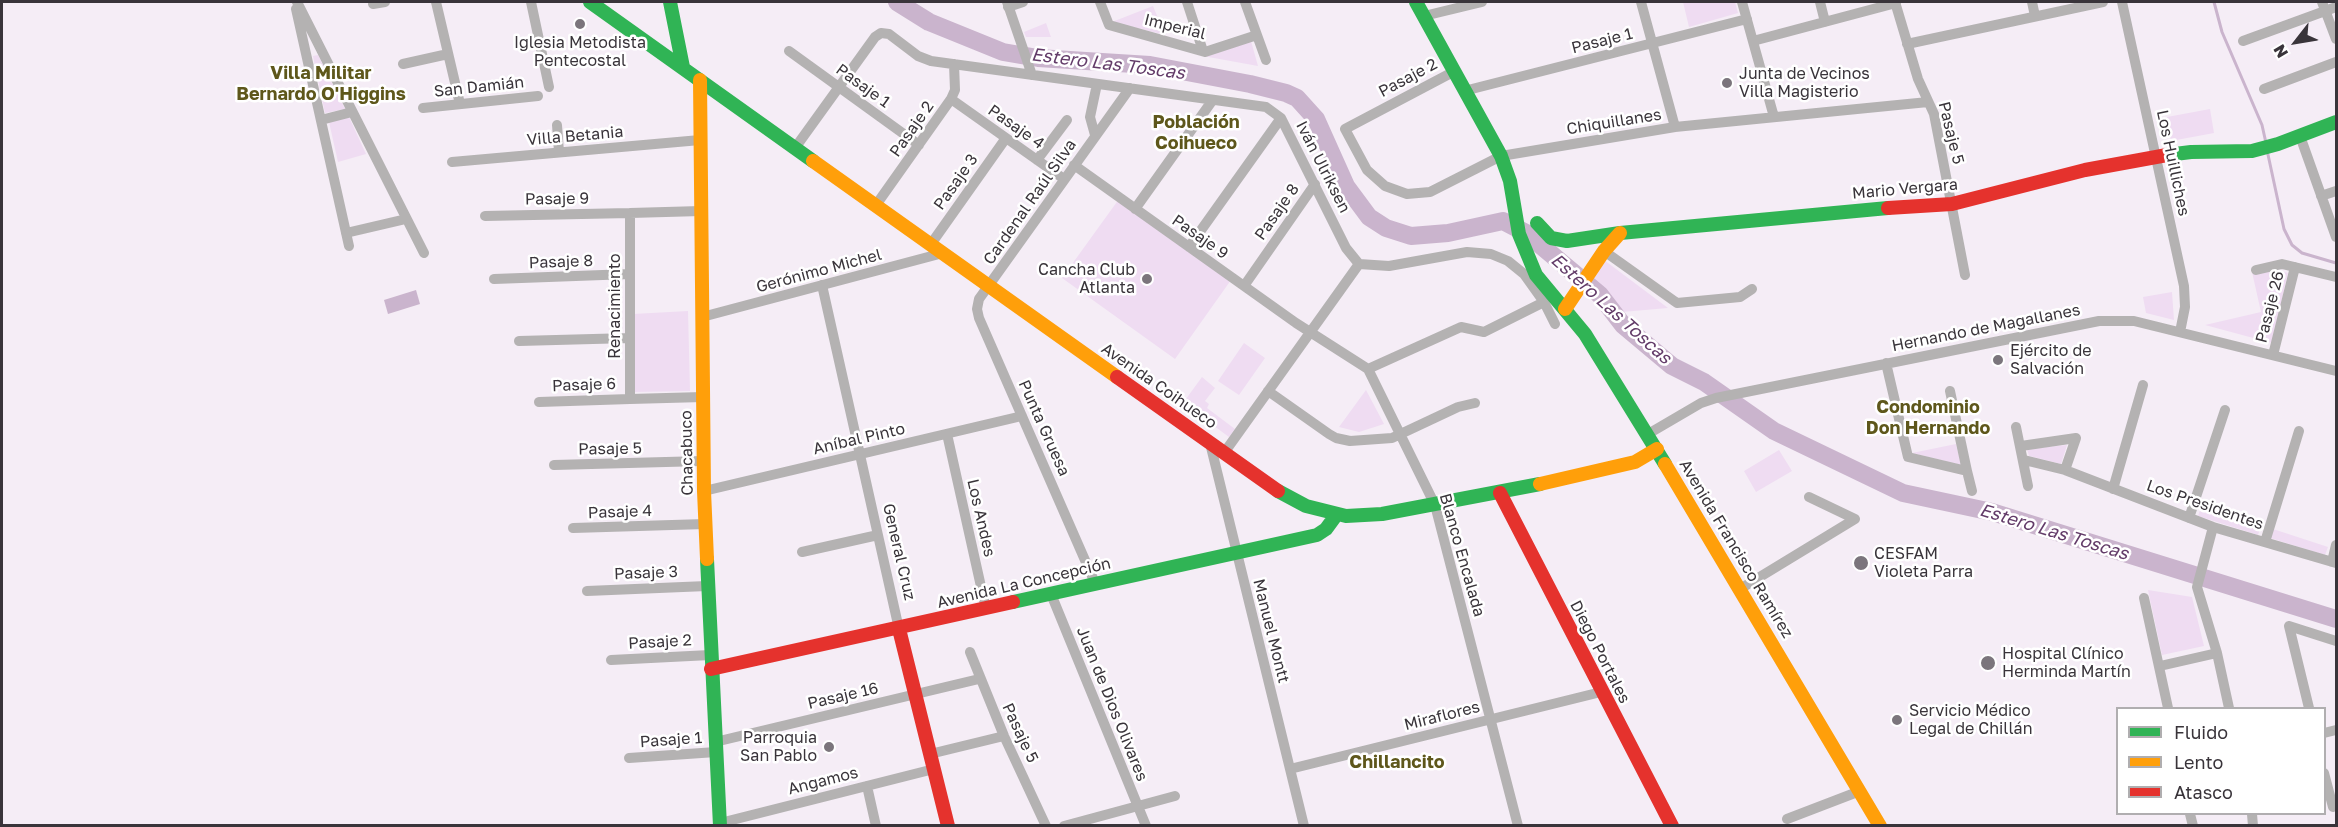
<!DOCTYPE html>
<meta charset="utf-8">
<style>
body{margin:0}
#map{position:relative;width:2338px;height:827px;overflow:hidden;background:#f5edf6;font-family:"Golos Text",sans-serif}
canvas{display:block}
.frame{position:absolute;inset:0;border:3px solid #39343a;pointer-events:none}
.legend{position:absolute;left:2116px;top:707px;width:210px;height:108px;box-sizing:border-box;background:#fff;border:2px solid #b0aeb0;margin:0;padding:8px 10px;list-style:none;font-size:18px;color:#39343a}
.legend li{display:flex;align-items:center;gap:12px;height:30px}
.legend b{width:30px;border:2px solid #b0aeb0}
.north{position:absolute;left:2266px;top:12px;width:60px;height:60px;-webkit-text-stroke:4px #fff;paint-order:stroke;rotate:239deg;font-size:16px;font-weight:700;line-height:24px;text-align:center;color:#39343a}
.north::after{content:'';display:block;margin:auto;width:21px;height:27px;background:#39343a;clip-path:polygon(50% 0,100% 100%,50% 72%,0 100%)}
</style>
<div id="map">
<canvas width="2338" height="827"></canvas>
<div class="frame"></div>
<ul class="legend">
<li><b style="height:8px;background:#30b455"></b>Fluido</li>
<li><b style="height:8px;background:#ff9f0a"></b>Lento</li>
<li><b style="height:8px;background:#e5322d"></b>Atasco</li>
</ul>
<div class="north">N</div>
</div>
<script>
const ctx = document.querySelector('canvas').getContext('2d');
ctx.lineJoin = 'round';
function fill(path, color) { ctx.fillStyle = color; ctx.fill(path, 'evenodd'); }
const toPath = rows => new Path2D(rows.map(r => 'M' + r).join(''));
function strokePath(path, color, width, dash) { ctx.strokeStyle = color; ctx.lineWidth = width; ctx.lineCap = dash ? 'butt' : 'round'; ctx.setLineDash(dash || []); ctx.stroke(path); }
function label(font, color, halo, rows, align = 'center') {
  ctx.font = font + ' "Golos Text",sans-serif'; ctx.lineWidth = 5; ctx.setLineDash([]); ctx.textBaseline = 'middle'; ctx.strokeStyle = halo; ctx.fillStyle = color; for (const [text, x, y, turn = 0] of rows) {
    ctx.save(); ctx.translate(x, y); ctx.rotate((+turn || 0) * Math.PI / 180); ctx.textAlign = isNaN(turn) ? turn : align; if (halo) ctx.strokeText(text, 0, 0); ctx.fillText(text, 0, 0); ctx.restore();
  }
}
fill(toPath([
 [1683,2,1735,2,1738,13,1689,27],
 [1153,6,1165,35,1112,22],
 [1046,23,1051,37,1026,37,1024,32],
 [1251,41,1258,66,1203,56],
 [318,55,345,109,325,113,313,56],
 [2210,109,2214,133,2171,141,2167,117],
 [349,117,366,154,338,162,329,122],
 [1119,199,1231,280,1175,359,1062,278],
 [1604,260,1668,308,1622,312,1592,276],
 [2270,268,2288,273,2272,343,2205,325,2261,312,2252,272],
 [2172,292,2174,320,2146,313,2143,297],
 [688,311,690,391,633,392,633,314],
 [1244,343,1265,358,1239,395,1218,381],
 [1202,377,1215,388,1205,401,1209,404,1207,408,1235,429,1229,437,1183,403],
 [1366,390,1384,424,1359,432,1339,427],
 [1956,444,1961,465,1912,453],
 [2067,445,2061,464,2029,456,2027,449],
 [1779,450,1792,471,1756,492,1744,471],
 [2201,507,2261,526,2258,535,2198,516],
 [2273,529,2328,547,2325,555,2270,538],
 [2148,590,2192,597,2204,646,2162,655]
]), '#efdcf2');
fill(toPath([
 [416,290,420,304,388,314,384,300]
]), '#cab4cd');
strokePath(toPath([
 [2214,2,2222,32,2262,125,2266,143],
 [2267,150,2284,229,2292,245,2302,253,2336,263]
]), '#cab4cd', 3);
strokePath(toPath([
 [897,2,929,22,1003,52,1038,58,1150,65,1250,84,1286,93,1297,98,1316,119,1346,186,1369,217,1386,228,1411,236,1448,233,1503,221,1526,233,1600,295,1623,325,1672,366,1704,382,1774,431,1903,493,1992,512,2336,619]
]), '#cab4cd', 18);
strokePath(toPath([
 [297,2,424,253],
 [436,2,460,104],
 [531,2,549,87],
 [1007,2,1032,75],
 [1100,2,1109,25,1205,52,1257,35],
 [1187,2,1203,51],
 [1245,2,1266,60],
 [1641,2,1675,127],
 [1742,2,1774,117],
 [1820,2,1825,22],
 [1895,2,1918,79,1934,114,1965,275],
 [2032,2,2035,16],
 [2122,2,2184,286,2185,307,2180,332],
 [2322,2,2336,39],
 [373,4,385,2],
 [1008,7,1023,2],
 [296,9,349,246],
 [1424,16,1482,2],
 [1753,41,1896,3],
 [2243,41,2336,7],
 [1907,44,2103,2],
 [789,51,919,145],
 [403,64,448,54],
 [1453,72,1345,129,1367,170,1385,186,1407,194,1430,192,1501,156,1675,127,1928,102],
 [2264,89,2336,62],
 [1464,91,1747,19],
 [951,99,1064,179],
 [423,108,538,96],
 [321,120,352,112],
 [557,125,559,152],
 [1095,135,1090,117,1097,84],
 [2300,136,2336,237],
 [795,148,875,37,881,33,889,34,918,56,931,61,1266,107,1281,118,1346,248,1359,264,1389,266,1467,252,1491,254,1508,261,1524,274,1544,302,1555,324],
 [1037,160,1067,120],
 [452,162,700,140],
 [1074,165,1296,323,1368,369,1435,505,1518,826],
 [2321,196,2336,191],
 [876,205,951,99,955,90,954,64],
 [1135,209,1212,101],
 [701,211,630,213,630,399,703,397],
 [485,216,630,213],
 [346,233,406,219],
 [931,244,1006,138],
 [1189,247,1281,118],
 [1604,251,1677,303,1740,297,1752,289],
 [2256,270,2282,264,2336,277],
 [494,279,630,274],
 [822,285,899,629],
 [1244,286,1315,184],
 [702,317,943,253],
 [519,341,630,338],
 [2273,355,2295,267],
 [1886,363,1908,457,1967,471,1950,391],
 [1368,369,1461,327,1484,332,1544,302],
 [1268,391,1329,434,1336,438,1350,441,1392,438,1458,407,1475,403],
 [539,402,630,399],
 [2016,427,2028,486],
 [947,434,986,609],
 [1648,434,1701,403,1716,398,2099,321,2134,321,2336,371],
 [1210,443,1304,826],
 [2021,446,2076,438,2065,470],
 [1224,453,1359,264],
 [2024,460,2065,470,2213,527,2336,563],
 [554,465,703,461],
 [1967,471,1972,491],
 [2113,489,2143,385],
 [704,491,1022,416],
 [2189,518,2225,410],
 [2213,527,2197,587,2217,653,2229,708],
 [573,528,705,524],
 [2265,542,2299,431],
 [802,552,878,535],
 [2332,562,2336,545],
 [1095,583,979,318,977,309,979,299,1130,88],
 [1740,589,1855,519,1809,497],
 [587,591,707,586],
 [1051,594,1146,826],
 [2144,598,2168,708],
 [2289,626,2309,708],
 [2289,626,2336,641],
 [970,652,1004,736,1046,826],
 [611,660,710,655],
 [2160,666,2217,653],
 [2324,733,2336,730],
 [715,742,979,679],
 [930,754,1004,736],
 [629,758,716,752],
 [1290,769,1601,692],
 [2324,773,2333,807],
 [867,786,876,826],
 [2190,814,2193,826],
 [2252,814,2253,826],
 [1787,819,1860,791],
 [720,823,934,769],
 [1064,826,1175,796]
]), '#b4b2b2', 10);
strokePath(toPath([
 [590,2,813,161],
 [670,2,683,67],
 [1416,2,1501,156,1510,181,1519,234,1536,275,1585,334,1665,464],
 [2167,155,2191,152,2252,151,2278,144,2336,122],
 [1537,223,1551,238,1567,241,1620,233,1888,208],
 [1278,491,1306,506,1346,516,1382,514,1540,484],
 [707,559,720,826],
 [1013,602,1317,535,1326,529,1337,514]
]), '#30b455', 14);
strokePath(toPath([
 [700,80,704,491,707,559],
 [813,161,1117,377],
 [1565,309,1604,251,1620,233],
 [1665,464,1880,826],
 [1540,484,1635,462,1657,449]
]), '#ff9f0a', 14);
strokePath(toPath([
 [1888,208,1952,204,2085,170,2167,155],
 [1117,377,1278,491],
 [1500,493,1672,826],
 [899,629,948,826],
 [711,669,1013,602]
]), '#e5322d', 14);
for (const [x, y, r, color] of [
 [580,24,6,"#7b757c"],
 [1727,83,6,"#7b757c"],
 [1147,279,6,"#7b757c"],
 [1998,360,6,"#7b757c"],
 [1861,563,8,"#7b757c"],
 [1988,663,8,"#7b757c"],
 [1897,720,6,"#7b757c"],
 [829,747,6,"#7b757c"]
]) { const dot = new Path2D(); dot.arc(x, y, r, 0, 2 * Math.PI); ctx.fillStyle = color; ctx.fill(dot); strokePath(dot, '#fff', 2); }
label('16px', '#39343a', '#fff', [
 ["Imperial",1175,27,14],
 ["Pasaje 1",1602,41,-14],
 ["Pasaje 2",1408,78,-28],
 ["Pasaje 1",863,86,36],
 ["San Damián",479,87,-6],
 ["Chiquillanes",1614,122,-9],
 ["Pasaje 4",1016,127,35],
 ["Pasaje 2",912,129,-55],
 ["Pasaje 5",1951,133,76],
 ["Villa Betania",575,136,-5],
 ["Los Huilliches",2173,163,78],
 ["Iván Ulriksen",1323,167,63],
 ["Pasaje 3",956,182,-55],
 ["Mario Vergara",1905,189,-5],
 ["Pasaje 9",557,199,-1],
 ["Cardenal Raúl Silva",1030,202,-55],
 ["Pasaje 8",1277,212,-55],
 ["Pasaje 9",1200,237,35],
 ["Pasaje 8",561,262,-2],
 ["Gerónimo Michel",819,271,-15],
 ["Renacimiento",615,306,-90],
 ["Pasaje 26",2270,307,-76],
 ["Hernando de Magallanes",1986,328,-11],
 ["Pasaje 6",584,385,-2],
 ["Avenida Coihueco",1159,386,35],
 ["Punta Gruesa",1044,428,66],
 ["Aníbal Pinto",859,439,-13],
 ["Pasaje 5",610,449,-1],
 ["Chacabuco",687,453,-91],
 ["Los Presidentes",2205,505,19],
 ["Pasaje 4",620,512,-2],
 ["Los Andes",981,518,77],
 ["Avenida Francisco Ramírez",1736,549,59],
 ["General Cruz",899,552,77],
 ["Blanco Encalada",1462,555,74],
 ["Pasaje 3",646,573,-2],
 ["Avenida La Concepción",1024,583,-13],
 ["Manuel Montt",1271,631,76],
 ["Pasaje 2",660,642,-3],
 ["Diego Portales",1600,652,63],
 ["Pasaje 16",843,696,-13],
 ["Juan de Dios Olivares",1112,704,68],
 ["Miraflores",1442,716,-14],
 ["Pasaje 5",1020,733,65],
 ["Pasaje 1",671,740,-4],
 ["Angamos",823,781,-14]
]);
label('16px', '#39343a', '#fff', [
 ["Iglesia Metodista",580,43,"center"],
 ["Pentecostal",580,61,"center"],
 ["Junta de Vecinos",1739,74],
 ["Villa Magisterio",1739,92],
 ["Cancha Club",1135,270,"right"],
 ["Atlanta",1135,288,"right"],
 ["Ejército de",2010,351],
 ["Salvación",2010,369],
 ["CESFAM",1874,554],
 ["Violeta Parra",1874,572],
 ["Hospital Clínico",2002,654],
 ["Herminda Martín",2002,672],
 ["Servicio Médico",1909,711],
 ["Legal de Chillán",1909,729],
 ["Parroquia",817,738,"right"],
 ["San Pablo",817,756,"right"]
], 'left');
label('italic 18px', '#633c69', '#fff', [
 ["Estero Las Toscas",1108,64,7],
 ["Estero Las Toscas",1611,309,42],
 ["Estero Las Toscas",2054,532,17]
]);
label('bold 18px', '#5e571b', '#fff', [
 ["Villa Militar",321,73],
 ["Bernardo O'Higgins",321,94],
 ["Población",1196,122],
 ["Coihueco",1196,143],
 ["Condominio",1928,407],
 ["Don Hernando",1928,428],
 ["Chillancito",1397,762]
]);
</script>
